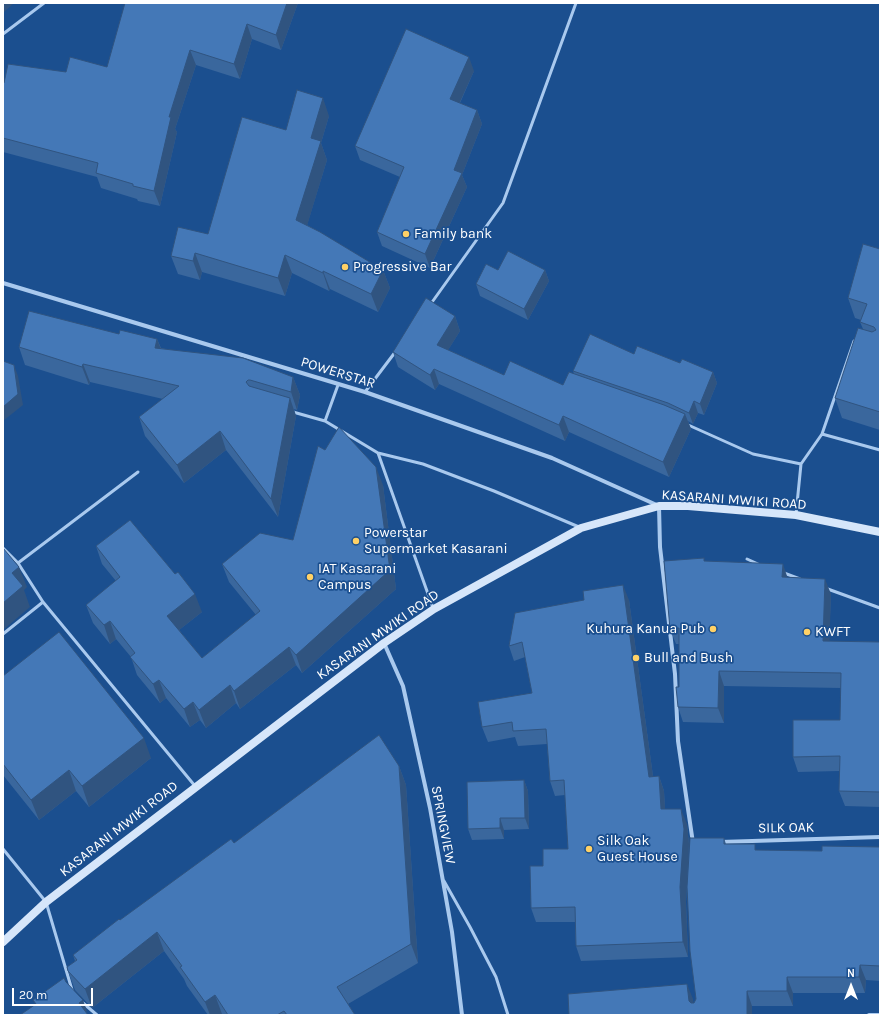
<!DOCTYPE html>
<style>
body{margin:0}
#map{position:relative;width:883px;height:1018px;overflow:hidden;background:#1b4f8f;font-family:Karla,sans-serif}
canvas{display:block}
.frame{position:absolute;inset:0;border:4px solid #fff;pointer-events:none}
.north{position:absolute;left:831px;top:966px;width:40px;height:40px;-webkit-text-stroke:3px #1b4f8f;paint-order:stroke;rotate:0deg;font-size:11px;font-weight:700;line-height:16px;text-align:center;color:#fff}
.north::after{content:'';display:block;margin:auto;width:14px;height:18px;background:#fff;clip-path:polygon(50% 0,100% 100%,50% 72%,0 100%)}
.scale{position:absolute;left:12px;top:988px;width:81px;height:18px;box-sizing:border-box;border:2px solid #fff;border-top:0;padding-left:5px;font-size:12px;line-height:14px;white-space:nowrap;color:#fff;-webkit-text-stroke:3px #1b4f8f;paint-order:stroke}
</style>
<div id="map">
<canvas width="883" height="1018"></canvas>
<div class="frame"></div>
<div class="north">N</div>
<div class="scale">20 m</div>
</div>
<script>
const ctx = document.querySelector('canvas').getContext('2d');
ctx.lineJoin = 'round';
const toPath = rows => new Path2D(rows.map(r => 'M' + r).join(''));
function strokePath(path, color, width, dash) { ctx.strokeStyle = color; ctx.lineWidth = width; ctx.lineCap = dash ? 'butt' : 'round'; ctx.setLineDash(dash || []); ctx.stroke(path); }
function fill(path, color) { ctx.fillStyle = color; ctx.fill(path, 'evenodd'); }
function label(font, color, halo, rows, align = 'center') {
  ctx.font = font + ' Karla,sans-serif'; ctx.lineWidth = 3.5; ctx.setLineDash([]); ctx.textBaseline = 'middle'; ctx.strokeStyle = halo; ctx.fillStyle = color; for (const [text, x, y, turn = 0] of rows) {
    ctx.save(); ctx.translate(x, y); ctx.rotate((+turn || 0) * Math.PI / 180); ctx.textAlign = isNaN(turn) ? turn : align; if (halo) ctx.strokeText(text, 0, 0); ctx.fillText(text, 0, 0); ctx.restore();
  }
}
strokePath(toPath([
 [3,34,44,3],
 [430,305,503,203,576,3],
 [365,392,396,351],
 [293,412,325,421,338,385],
 [325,421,378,453,423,464,494,491,579,527],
 [686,424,753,454,801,464],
 [822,434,880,450],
 [378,453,433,608],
 [796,514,801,464,822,434,854,341,857,342],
 [3,548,18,563,43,602,195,786],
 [747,559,758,564],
 [18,563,138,472],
 [784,573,800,579],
 [825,588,880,608],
 [3,634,43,602],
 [3,849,46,902,72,990],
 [444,881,470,927,496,977,508,1015],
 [83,1003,97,1015]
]), '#a9c9ee', 3);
strokePath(toPath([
 [3,283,365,392,552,458,659,506,660,547,675,674,678,741,693,843],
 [384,643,403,686,430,808,452,932,462,1015],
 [720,842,880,837],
 [869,1015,880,1015]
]), '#a9c9ee', 4);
strokePath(toPath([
 [3,942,46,902,384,643,434,609,581,528,659,506,688,506,796,515,880,532]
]), '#d6e6fa', 8);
fill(toPath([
 [298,3,281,50,252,39,240,79,196,65,175,129,177,132,160,206,138,201,137,199,101,188,97,177,3,152,3,82,66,72,107,67],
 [474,71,460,103,477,110,482,124,462,175,467,187,430,268,382,246,377,232,400,177,360,160,355,146],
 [329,116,321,143,327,160,307,225,383,270,390,288,378,312,330,289,329,291,292,273,285,296,202,272,200,280,178,274,171,256,208,234,286,130],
 [880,249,880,430,842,418,835,398,863,329,860,322,861,320,855,318,848,298],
 [498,270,545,270,549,281,528,320,480,296,476,284],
 [455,316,460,331,448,350,504,375,563,385,574,374,573,371,634,354,680,363,713,372,717,383,704,415,698,413,693,424,688,421,691,429,669,477,569,432,565,441,439,384,435,390,398,367,393,352],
 [119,334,157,339,161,348,293,377,300,395,297,410,294,409,296,416,278,517,226,450,184,483,145,436,139,417,163,399,90,382,89,385,25,365,19,347],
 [383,485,396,589,302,673,296,665,240,709,236,703,206,728,200,720,190,727,166,698,160,703,137,675,131,657,116,639,110,644,93,623,86,605,116,581,102,564,96,546,202,612,179,630,202,658,256,615,229,582,222,564,293,540],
 [705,561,788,578,831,594,829,641,880,642,880,807,845,806,839,791,839,771,798,772,793,757,840,720,841,688,724,686,724,723,683,722,678,707,679,687,679,644,676,644,670,629],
 [629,600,653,776,659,776,664,791,665,809,687,824,689,844,686,902,688,957,581,961,576,946,575,922,536,922,531,908,543,866,568,849,565,795,555,796,550,781,547,744,518,746,515,737,488,742,482,727,532,693,525,657,514,661,509,646],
 [3,676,151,758,89,807,76,791,39,820,3,775],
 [399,766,406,785,418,963,348,1004,355,1015,223,1015,222,1014,220,1015,208,1015,187,986,184,979,164,951,92,1008,75,990,68,971,75,961,73,955,120,920,234,843],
 [524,780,528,791,529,829,504,830,504,839,472,840,468,829],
 [724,838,726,844,757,850,822,851,880,847,880,981,866,980,865,993,793,993,793,1006,752,1006,752,1015,569,1015,693,999,693,1003,694,1003,696,999]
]), '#3a679d');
fill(toPath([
 [3,3,14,3,3,13],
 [287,3,298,3,281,50,276,35],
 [247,24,252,39,240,79,234,64],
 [190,50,196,65,175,129,177,132,160,206,154,191,169,117],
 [469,57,474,71,455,113,450,99],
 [323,98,329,116,321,143,327,160,303,239,296,220,311,138],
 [477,110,482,124,462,175,467,187,430,268,425,254,454,170],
 [195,253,202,272,200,280,193,261],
 [285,255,292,273,285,296,278,278],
 [383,270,390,288,378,312,371,294],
 [545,270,549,281,528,320,524,309],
 [323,271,330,289,329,291,323,273],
 [455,316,460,331,442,360,437,345],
 [157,339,164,357,155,348],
 [83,364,90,382,89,385,82,367],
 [14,365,18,376,23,405,3,421,3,407],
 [434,369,439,384,435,390,430,375],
 [713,372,717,383,704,415,700,404],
 [293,377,300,395,297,410,291,392],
 [290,398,296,416,278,517,271,499],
 [694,401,698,413,693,424,689,413],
 [685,414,691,429,669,477,663,462],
 [563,416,569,432,565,441,559,425],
 [220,431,226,450,184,483,177,465],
 [376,467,383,485,396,589,302,673,296,655],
 [783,564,788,579,782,577],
 [19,567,27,587,24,590,30,607,3,630,3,603,12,573],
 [825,579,831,594,829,656,823,641],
 [623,585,629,600,655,791,649,777],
 [195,594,202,612,174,634,167,616],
 [110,621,116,639,110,644,104,625],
 [289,647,296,665,240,709,234,691],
 [719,671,724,686,724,723,718,708],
 [159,680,166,698,160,703,153,684],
 [230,685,236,703,206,728,199,710],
 [193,702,200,720,190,727,184,709],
 [144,738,151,758,89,807,82,786],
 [399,766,406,785,418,963,411,944],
 [69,770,76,791,39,820,31,800],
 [659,776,664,791,666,824,661,809],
 [524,780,528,791,529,829,525,818],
 [681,809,687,824,689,844,686,902,688,957,683,942,680,887],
 [500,818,504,830,504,839,500,828],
 [157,932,164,951,92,1008,85,989],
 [860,965,866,980,865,993,859,977],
 [787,977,793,993,793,1006,787,991],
 [687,984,693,999,695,1015,689,1001],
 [747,991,752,1006,752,1015,747,1015],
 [215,995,222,1014,220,1015,210,1015,205,1002],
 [83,1000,87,1011,83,1014,79,1003]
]), '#305480');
const building = toPath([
 [125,3,287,3,276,35,247,24,234,64,190,50,169,117,171,117,154,191,133,186,133,184,96,173,98,163,3,138,3,82,4,83,8,64,66,72,70,57,107,67,125,3],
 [406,29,469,57,450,99,477,110,454,170,462,173,425,254,377,232,404,167,355,146,406,29],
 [297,90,323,98,311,138,321,141,296,220,320,232,383,270,371,294,323,271,323,273,285,255,278,278,195,253,193,261,171,256,178,227,208,234,242,117,286,130,297,90],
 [863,244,880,249,880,412,835,398,858,328,872,332,876,330,874,327,860,322,867,304,848,298,863,244],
 [508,251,545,270,524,309,476,284,486,264,498,270,508,251],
 [426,298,455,316,437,345,504,375,510,361,563,385,569,372,664,405,685,414,663,462,563,416,559,425,434,369,430,375,393,352,426,298],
 [29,311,119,334,120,330,157,339,155,348,243,358,293,377,291,392,250,380,248,380,246,382,249,386,290,398,271,499,220,431,177,465,139,417,179,386,83,364,82,367,19,347,29,311],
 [590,334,634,354,637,346,680,363,682,359,713,372,700,404,694,401,689,413,668,403,573,371,590,334],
 [3,361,14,365,18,394,3,407,3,361],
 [339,427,376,467,390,570,296,655,289,647,234,691,230,685,199,710,193,702,184,709,159,680,153,684,130,657,135,653,110,621,104,625,86,605,120,577,96,546,130,520,175,574,178,572,195,594,167,616,202,658,260,611,222,564,260,533,293,540,318,446,325,450,339,427],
 [3,548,19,567,12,573,23,586,3,603,3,548],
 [704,558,704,561,783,564,782,577,825,579,823,641,880,642,880,792,839,791,840,756,793,757,793,720,840,720,841,673,719,671,718,708,678,707,676,687,679,687,679,628,670,629,664,561,704,558],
 [623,585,649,777,659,776,661,809,681,809,684,829,680,887,683,942,576,946,575,907,531,908,530,866,543,866,543,849,568,849,564,780,550,781,546,729,513,731,512,722,482,727,478,702,532,693,522,642,509,646,515,613,584,600,583,591,623,585],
 [59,632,144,738,82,786,69,770,31,800,3,764,3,676,59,632],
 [379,735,399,766,411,944,337,987,355,1015,287,1015,284,1011,277,1015,228,1015,215,995,205,1002,180,967,182,966,157,932,85,989,68,971,67,967,77,960,73,955,119,919,120,920,231,839,234,843,379,735],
 [524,780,525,818,500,818,500,828,468,829,467,782,524,780],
 [690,838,724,838,724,844,755,844,755,850,822,851,822,846,880,847,880,966,860,965,859,977,787,977,787,991,747,991,747,1015,569,1015,568,994,687,984,689,1001,691,1003,694,1003,696,999,690,951,687,887,690,838],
 [64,978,66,982,83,1000,79,1003,88,1015,20,1015,36,1004,33,1000,64,978]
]);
fill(building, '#4478b7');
strokePath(building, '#305480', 1);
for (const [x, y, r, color] of [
 [406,234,4,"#ffd166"],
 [345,267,4,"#ffd166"],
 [356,541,4,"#ffd166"],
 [310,577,4,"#ffd166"],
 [713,629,4,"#ffd166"],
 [807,632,4,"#ffd166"],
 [636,658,4,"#ffd166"],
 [589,849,4,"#ffd166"]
]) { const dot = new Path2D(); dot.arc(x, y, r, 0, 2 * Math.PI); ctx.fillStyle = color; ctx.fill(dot); strokePath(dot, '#1b4f8f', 1.5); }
label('14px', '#fff', '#1b4f8f', [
 ["Family bank",414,234],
 ["Progressive Bar",353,267],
 ["Powerstar",364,533],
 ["Supermarket Kasarani",364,549],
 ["IAT Kasarani",318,569],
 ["Campus",318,585],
 ["Kuhura Kanua Pub",705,629,"right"],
 ["KWFT",815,632],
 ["Bull and Bush",644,658],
 ["Silk Oak",597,841],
 ["Guest House",597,857]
], 'left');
label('14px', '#fff', '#1b4f8f', [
 ["POWERSTAR",338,373,17],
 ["KASARANI MWIKI ROAD",734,500,4],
 ["KASARANI MWIKI ROAD",378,635,-35],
 ["SPRINGVIEW",443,825,79],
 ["SILK OAK",786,828,-1],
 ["KASARANI MWIKI ROAD",119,829,-38]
]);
</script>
